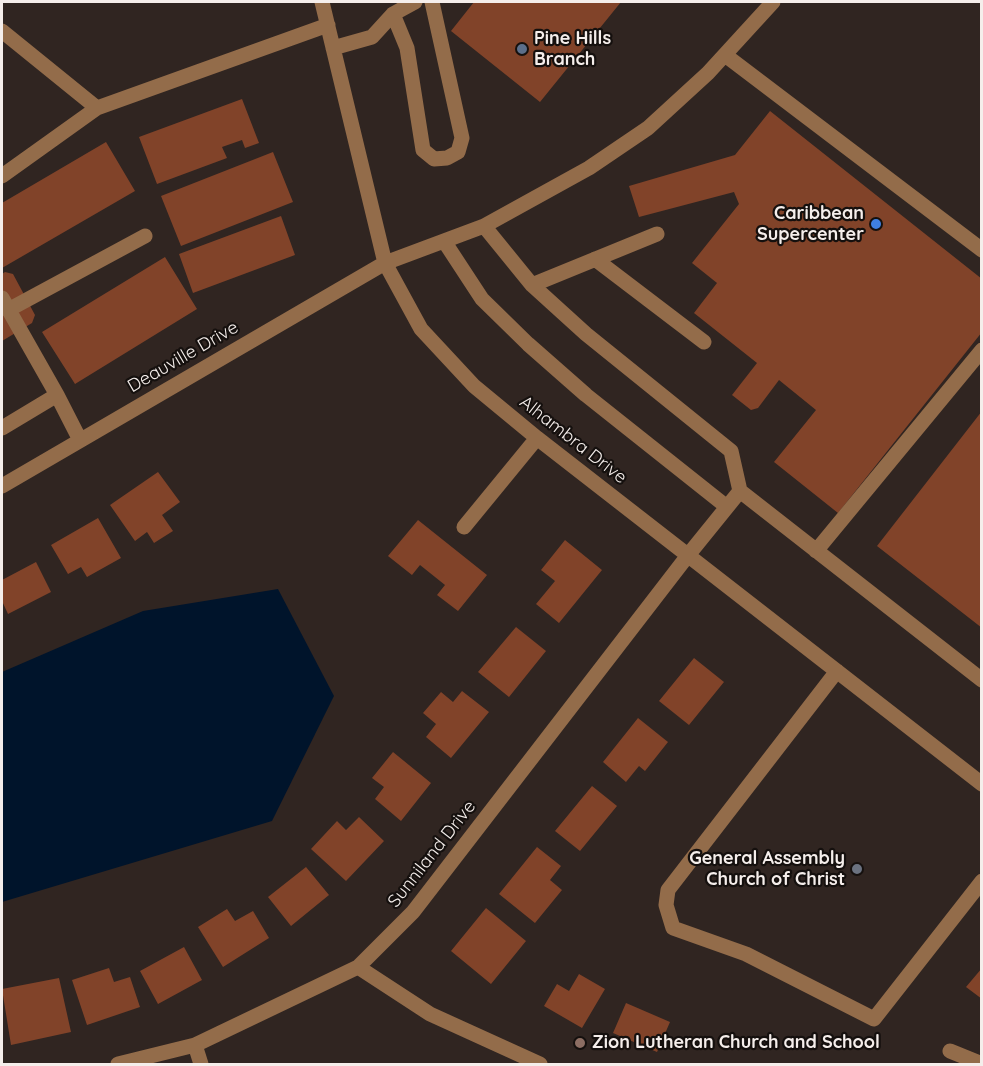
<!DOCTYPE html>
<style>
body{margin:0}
#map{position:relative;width:983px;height:1066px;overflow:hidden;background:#302521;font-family:Quicksand,sans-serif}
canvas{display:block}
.frame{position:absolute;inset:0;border:3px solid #f5eeeb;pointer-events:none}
</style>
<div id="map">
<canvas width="983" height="1066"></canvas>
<div class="frame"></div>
</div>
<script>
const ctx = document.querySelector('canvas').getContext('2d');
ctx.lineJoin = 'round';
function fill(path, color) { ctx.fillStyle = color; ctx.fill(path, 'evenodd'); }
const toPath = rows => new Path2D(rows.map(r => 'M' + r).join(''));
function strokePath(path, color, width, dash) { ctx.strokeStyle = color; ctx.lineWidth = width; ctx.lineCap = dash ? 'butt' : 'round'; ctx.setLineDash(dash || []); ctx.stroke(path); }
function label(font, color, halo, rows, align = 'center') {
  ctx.font = font + ' Quicksand,sans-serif'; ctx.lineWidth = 4.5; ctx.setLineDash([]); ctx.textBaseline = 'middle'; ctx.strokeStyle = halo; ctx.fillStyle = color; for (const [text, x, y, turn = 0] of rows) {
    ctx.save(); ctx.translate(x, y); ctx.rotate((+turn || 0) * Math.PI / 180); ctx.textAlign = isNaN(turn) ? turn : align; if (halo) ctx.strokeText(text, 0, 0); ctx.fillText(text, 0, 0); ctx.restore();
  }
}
fill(toPath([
 [278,589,334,696,272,821,2,902,2,672,143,611]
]), '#00142b');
fill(toPath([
 [474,2,621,2,540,102,451,31],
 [242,99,259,143,245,148,242,140,222,147,227,158,157,184,139,137],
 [770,111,982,279,982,332,838,513,774,462,816,410,779,380,758,408,751,410,732,395,757,363,694,313,717,283,692,263,739,204,734,192,639,217,629,186,735,155],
 [106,142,135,191,2,268,2,203],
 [273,152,293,202,181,246,161,196],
 [281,216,295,255,193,293,179,254],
 [165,257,197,309,75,384,42,332],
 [5,272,13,274,35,315,32,323,2,341,2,274],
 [982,411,982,628,877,546],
 [158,472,180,502,162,515,173,531,154,543,147,532,135,541,110,505],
 [98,518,121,558,87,577,81,567,68,574,51,545],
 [418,520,487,575,458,611,437,595,445,585,420,565,412,575,388,556],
 [565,540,602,570,559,623,536,604,555,581,541,570],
 [36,562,51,592,8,614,2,601,2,580],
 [516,627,546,651,509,697,478,672],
 [694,658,724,682,689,725,659,701],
 [462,691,489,712,451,758,426,737,436,724,423,713,441,692,453,702],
 [638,718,668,742,645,771,639,766,626,782,603,762],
 [393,752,431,783,401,821,375,799,384,787,372,778],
 [592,786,617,806,580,851,555,831],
 [359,817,384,841,346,881,311,849,337,821,346,830],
 [537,847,561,866,550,880,562,890,535,923,499,894],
 [306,867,329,895,291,926,268,897],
 [486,908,526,941,491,984,451,951],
 [227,909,235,921,253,911,269,938,223,967,198,927],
 [184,947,202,980,158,1004,140,971],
 [109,968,114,982,130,977,140,1007,87,1025,72,980],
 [982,968,982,999,966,987],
 [579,974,605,989,582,1028,544,1006,557,984,569,991],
 [59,978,71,1032,11,1045,2,989],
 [626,1003,670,1022,657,1052,613,1033]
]), '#814329');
strokePath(toPath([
 [322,2,385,263,421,329,474,386,537,438,982,784],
 [393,14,407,48,423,150,434,159,447,158,458,152,462,138,432,2],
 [2,31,97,108],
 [333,48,372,37,393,14,415,2],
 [725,55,982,250],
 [2,176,97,108,328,25],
 [484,226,532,285,586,334,731,451,740,491],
 [444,241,482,299,528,344,586,395,727,507],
 [595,259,704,342],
 [532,285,657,234],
 [2,298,57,395],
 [8,310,145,236],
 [2,428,57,395,80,440],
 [2,486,385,263,484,226,589,168,648,128,708,73,773,2],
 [464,527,537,438],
 [816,551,982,350],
 [837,671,668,890,666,905,673,928,746,954,874,1019,982,881],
 [358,967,430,1014,540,1064],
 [195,1045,201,1064],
 [950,1051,982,1064],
 [118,1064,195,1045,358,967,413,912,689,554,740,491,982,680]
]), '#936c4a', 15);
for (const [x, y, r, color] of [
 [522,49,6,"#5c6f8a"],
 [876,224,6,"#3f7fe0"],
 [857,869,6,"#6b7280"],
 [580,1043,6,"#8d6e63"]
]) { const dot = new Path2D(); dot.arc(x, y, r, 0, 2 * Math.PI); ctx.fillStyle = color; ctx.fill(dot); strokePath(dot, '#15100e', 2); }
label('bold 18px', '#f5eeeb', '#15100e', [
 ["Pine Hills",534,39],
 ["Branch",534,60],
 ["Caribbean",864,214,"right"],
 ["Supercenter",864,235,"right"],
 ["General Assembly",845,859,"right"],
 ["Church of Christ",845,880,"right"],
 ["Zion Lutheran Church and School",592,1043]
], 'left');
label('18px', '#f5eeeb', '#15100e', [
 ["Deauville Drive",183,357,-30],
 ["Alhambra Drive",573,440,38],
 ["Sunniland Drive",432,854,-52]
]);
</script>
